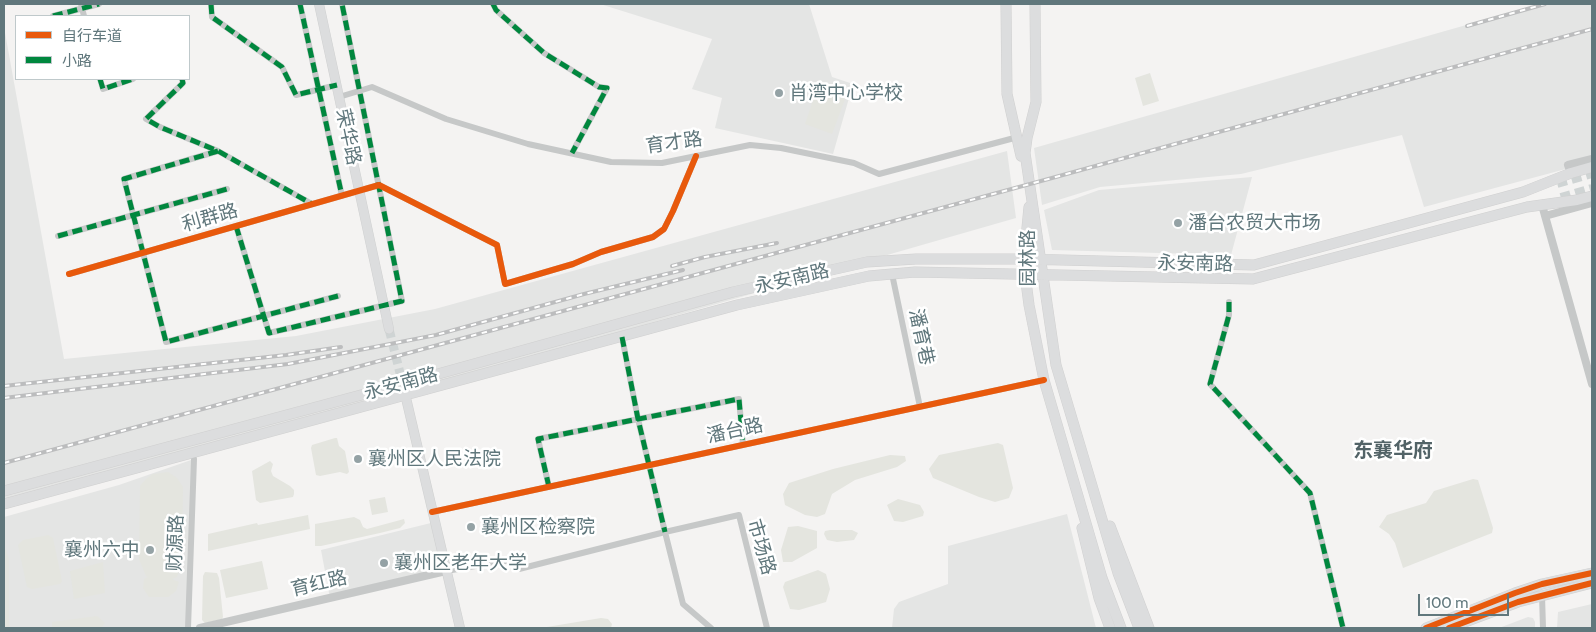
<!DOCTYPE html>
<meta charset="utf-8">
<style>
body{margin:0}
#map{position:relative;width:1596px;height:632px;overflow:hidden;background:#f4f3f2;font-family:Cabin,"Noto Sans SC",sans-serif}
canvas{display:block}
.frame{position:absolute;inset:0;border:5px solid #60777c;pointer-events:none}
.legend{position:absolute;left:15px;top:15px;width:175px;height:65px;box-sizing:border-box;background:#fff;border:1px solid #bfc9cb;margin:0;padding:6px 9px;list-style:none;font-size:15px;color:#60777c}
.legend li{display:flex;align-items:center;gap:10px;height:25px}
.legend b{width:25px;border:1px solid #bfc9cb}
.scale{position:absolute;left:1418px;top:594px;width:91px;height:22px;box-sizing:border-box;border:2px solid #60777c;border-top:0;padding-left:6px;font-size:15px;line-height:18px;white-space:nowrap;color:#60777c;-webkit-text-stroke:4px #fff;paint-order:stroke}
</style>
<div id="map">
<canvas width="1596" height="632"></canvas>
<div class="frame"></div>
<ul class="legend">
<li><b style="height:6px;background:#e8590c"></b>自行车道</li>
<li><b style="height:6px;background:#00873e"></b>小路</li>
</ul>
<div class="scale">100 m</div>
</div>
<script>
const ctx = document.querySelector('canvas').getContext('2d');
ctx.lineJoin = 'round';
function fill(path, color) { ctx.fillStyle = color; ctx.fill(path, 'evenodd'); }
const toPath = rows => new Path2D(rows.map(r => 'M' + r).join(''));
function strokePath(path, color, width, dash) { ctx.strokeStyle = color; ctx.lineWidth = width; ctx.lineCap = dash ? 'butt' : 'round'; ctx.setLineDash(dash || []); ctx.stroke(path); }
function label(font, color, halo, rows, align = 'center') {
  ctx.font = font + ' Cabin,"Noto Sans SC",sans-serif'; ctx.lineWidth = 5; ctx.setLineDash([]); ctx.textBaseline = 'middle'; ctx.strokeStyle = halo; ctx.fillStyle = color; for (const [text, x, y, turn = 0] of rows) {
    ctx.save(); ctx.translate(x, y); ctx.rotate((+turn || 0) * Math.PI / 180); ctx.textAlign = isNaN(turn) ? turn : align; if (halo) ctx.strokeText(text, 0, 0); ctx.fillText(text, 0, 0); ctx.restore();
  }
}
fill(toPath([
 [600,4,809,4,832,77,853,84,833,154,715,128,722,98,692,89,712,39],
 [1540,4,1592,4,1592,162,1424,207,1402,135,1241,174,1100,187,1042,205,1034,148],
 [4,27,64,359,296,336,435,309,1007,151,1016,218,518,361,4,504],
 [1252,177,1231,255,1052,250,1044,210,1099,190],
 [194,459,188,628,4,628,4,517,119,485],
 [1067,514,1096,628,892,628,894,609,899,602,948,584,948,546],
 [435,522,446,571,330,598,321,550],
 [1592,604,1592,628,1557,628,1558,612],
 [1528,617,1533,618,1535,622,1535,628,1499,628]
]), '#e4e5e4');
fill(toPath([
 [1150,73,1159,101,1143,106,1135,78],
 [817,89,845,99,832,134,805,124],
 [335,438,337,438,339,446,345,451,349,472,347,474,340,472,320,476,316,475,311,448,312,445],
 [998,443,1003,445,1013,488,1009,498,995,502,979,497,933,478,929,469,939,455],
 [890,455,905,456,906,461,897,467,855,480,832,494,825,514,817,517,805,515,785,505,783,494,789,483,833,469],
 [270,461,273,464,271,471,273,476,290,486,294,490,294,494,293,497,260,503,256,500,252,471],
 [168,472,177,478,183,487,182,562,177,577,172,579,179,582,176,591,168,597,149,597,143,588,144,579,148,577,146,576,139,559,140,486,146,479,153,474],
 [1473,479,1478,480,1493,528,1492,533,1403,568,1395,543,1389,534,1379,527,1387,515,1426,503,1434,491],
 [385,497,388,512,372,515,369,500],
 [898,499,920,505,924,512,923,516,903,522,894,521,887,505],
 [308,515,310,529,208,551,208,534,257,523,258,525],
 [354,517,360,520,363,527,367,529,404,519,405,523,400,528,380,533,321,546,315,546,315,524],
 [798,526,817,531,817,548,792,562,783,562,781,550,788,527],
 [830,530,852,530,858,533,854,540,837,542,827,540,824,534,825,531],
 [48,535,53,538,62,581,60,584,32,589,27,587,18,545,23,540],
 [4,548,6,550,9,559,9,628,4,628],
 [262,561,268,589,226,598,220,570],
 [103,562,105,593,74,599,70,571],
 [818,570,826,574,830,589,826,602,799,610,790,609,783,587,785,582],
 [205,572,217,573,219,578,223,617,222,619,205,623,202,620,203,576],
 [97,616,105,623,101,628,52,628,52,622],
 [601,618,608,619,612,624,611,628,541,628]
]), '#e4e5df');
strokePath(toPath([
 [389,329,402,381]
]), '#cfd4d4', 9, [9, 4.5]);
strokePath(toPath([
 [1557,183,1592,173],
 [1561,198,1592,189]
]), '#cfd4d4', 10, [10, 5]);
const secondary = toPath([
 [319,4,389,329],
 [402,381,460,628]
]);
const primary = toPath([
 [1006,4,1007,94,1021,156],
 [1035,4,1036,102,1027,138,1025,153,1056,365,1118,573,1139,628],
 [1029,207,1024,259,1025,274,1029,305,1044,380,1102,578,1121,628],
 [4,491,402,384,733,292,867,262,916,259,1024,259,1254,265,1523,192,1571,173,1592,167],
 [4,504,737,305,869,276,915,272,1253,279,1527,207,1577,200,1592,196],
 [1110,526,1149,628],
 [1082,528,1099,598,1110,628],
 [1426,628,1515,593,1542,584,1592,573],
 [1449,628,1518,602,1592,583]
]);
strokePath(secondary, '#cfd0d0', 10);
strokePath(primary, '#d0d0d0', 11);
strokePath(toPath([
 [81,4,84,16],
 [211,4,212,17,282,67,296,95,337,85],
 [300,4,342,196],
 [493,4,496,10,544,53,599,87,607,88,572,153],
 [53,16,99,4],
 [100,79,103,89,133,79],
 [182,79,183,83,146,119,160,127,218,151,312,204],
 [339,97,372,87,446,119,528,144,611,162,662,163,750,145,781,148,854,163,879,174,1018,137],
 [218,151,124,179,166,342,338,296],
 [236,226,269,333,402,301,342,4],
 [58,236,227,189],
 [69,274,379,185,497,245,505,284,573,264,601,252,653,237,664,229,673,211,696,156],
 [892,274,920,407],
 [1229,302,1229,315,1210,384,1310,493,1343,628],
 [622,337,638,419,665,532,739,515,767,628],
 [549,487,538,439,739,399,743,445],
 [432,512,1044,380],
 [446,571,517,559,519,569,665,532,683,604,711,628],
 [1542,595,1543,628],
 [188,628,194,459]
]), '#c6c8c8', 6);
strokePath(toPath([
 [1571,173,1568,165,1592,159],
 [1542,205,1592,384],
 [1545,216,1592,203],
 [200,628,446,571]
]), '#c6c8c8', 8);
strokePath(secondary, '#dcddde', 9);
strokePath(primary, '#dcddde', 10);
const rail = toPath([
 [1467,26,1545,4],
 [672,266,705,257,777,243],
 [4,386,286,355,341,347],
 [4,398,288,364,436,335,584,294,683,270],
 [4,463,1052,178,1592,29]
]);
strokePath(rail, '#bcbdbe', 4);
strokePath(rail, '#fff', 2, [5.5]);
strokePath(toPath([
 [211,4,212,17,282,67,296,95,337,85],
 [300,4,342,196],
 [493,4,496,10,544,53,599,87,607,88,572,153],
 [53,16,99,4],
 [100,79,103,89,133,79],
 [182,79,183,83,146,119,160,127,218,151,312,204],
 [218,151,124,179,166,342,338,296],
 [236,226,269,333,402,301,342,4],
 [58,236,227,189],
 [1229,302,1229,315,1210,384,1310,493,1343,628],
 [622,337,638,419,665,532],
 [549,487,538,439,739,399,743,445]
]), '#00873e', 5, [10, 5]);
strokePath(toPath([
 [69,274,379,185,497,245,505,284,573,264,601,252,653,237,664,229,673,211,696,156],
 [432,512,1044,380],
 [1426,628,1515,593,1542,584,1592,573],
 [1449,628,1518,602,1592,583]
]), '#e8590c', 6);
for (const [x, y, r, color] of [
 [779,93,5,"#94a2a5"],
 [1178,223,5,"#94a2a5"],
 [358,459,5,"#94a2a5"],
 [471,527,5,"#94a2a5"],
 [150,550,5,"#94a2a5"],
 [384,563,5,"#94a2a5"]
]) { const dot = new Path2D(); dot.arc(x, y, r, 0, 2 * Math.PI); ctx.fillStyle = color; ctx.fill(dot); strokePath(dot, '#fff', 2); }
label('19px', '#60777c', '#fff', [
 ["肖湾中心学校",789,93],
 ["潘台农贸大市场",1188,223],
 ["襄州区人民法院",368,459],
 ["襄州区检察院",481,527],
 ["襄州六中",140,550,"right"],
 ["襄州区老年大学",394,563]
], 'left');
label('19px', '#60777c', '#fff', [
 ["荣华路",348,137,78],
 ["育才路",674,143,-8],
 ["利群路",210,218,-16],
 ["园林路",1028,258,-90],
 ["永安南路",1195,264,1],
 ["永安南路",792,279,-13],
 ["潘育巷",921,337,78],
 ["永安南路",401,384,-15],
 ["潘台路",735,431,-12],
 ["财源路",176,543,-88],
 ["市场路",761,547,74],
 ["育红路",319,584,-13]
]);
label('bold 20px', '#526367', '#fff', [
 ["东襄华府",1393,451]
]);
</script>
